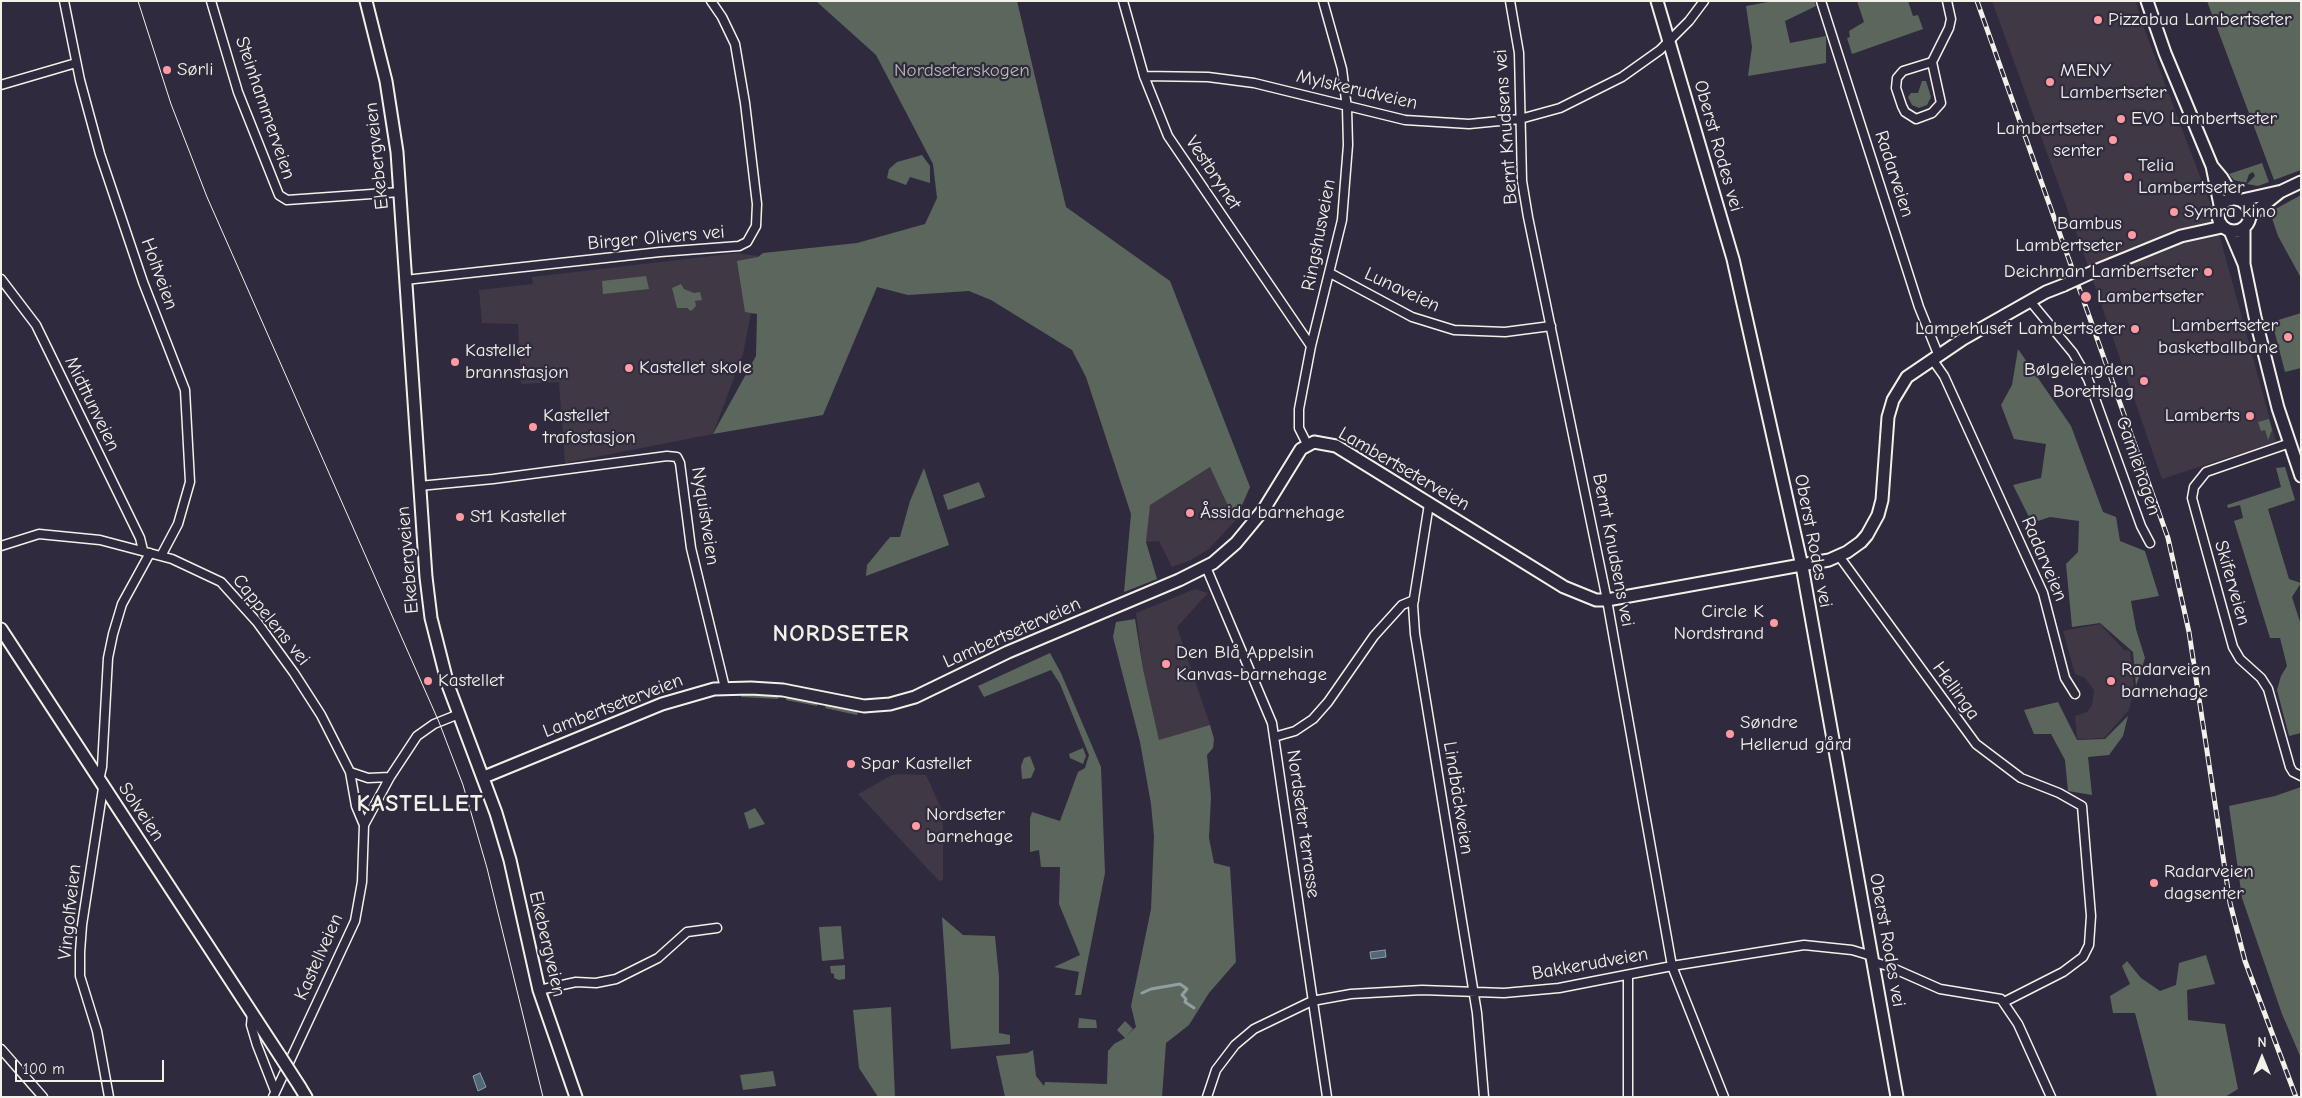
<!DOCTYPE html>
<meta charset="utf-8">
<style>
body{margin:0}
#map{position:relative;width:2302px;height:1098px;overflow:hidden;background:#2f2a3d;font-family:"Comic Neue",sans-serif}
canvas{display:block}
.frame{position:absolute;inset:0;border:2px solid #f4f1e8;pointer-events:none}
.north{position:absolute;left:2237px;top:1033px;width:50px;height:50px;-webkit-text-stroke:4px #2f2a3d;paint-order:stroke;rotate:0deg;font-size:14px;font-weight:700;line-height:20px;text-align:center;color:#f4f1e8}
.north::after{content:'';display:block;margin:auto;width:18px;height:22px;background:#f4f1e8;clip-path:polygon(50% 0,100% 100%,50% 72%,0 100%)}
.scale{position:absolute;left:15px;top:1060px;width:149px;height:22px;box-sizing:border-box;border:2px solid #f4f1e8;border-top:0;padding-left:6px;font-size:15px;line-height:18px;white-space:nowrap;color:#f4f1e8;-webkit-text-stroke:4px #2f2a3d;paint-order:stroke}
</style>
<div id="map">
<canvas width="2302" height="1098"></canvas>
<div class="frame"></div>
<div class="north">N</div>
<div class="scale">100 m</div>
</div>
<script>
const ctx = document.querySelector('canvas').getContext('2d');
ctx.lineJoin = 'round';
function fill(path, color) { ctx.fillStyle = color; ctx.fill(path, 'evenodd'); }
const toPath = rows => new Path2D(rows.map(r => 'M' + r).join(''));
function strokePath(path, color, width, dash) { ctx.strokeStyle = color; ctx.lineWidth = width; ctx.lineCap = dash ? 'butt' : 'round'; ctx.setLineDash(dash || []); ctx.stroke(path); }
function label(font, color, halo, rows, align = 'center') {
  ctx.font = font + ' "Comic Neue",sans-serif'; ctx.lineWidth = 4.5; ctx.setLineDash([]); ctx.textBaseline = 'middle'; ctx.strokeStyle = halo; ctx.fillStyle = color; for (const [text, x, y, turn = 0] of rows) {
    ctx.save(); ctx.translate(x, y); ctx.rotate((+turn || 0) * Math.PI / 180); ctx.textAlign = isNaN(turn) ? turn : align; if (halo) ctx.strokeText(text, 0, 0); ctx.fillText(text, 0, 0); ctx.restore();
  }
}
fill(toPath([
 [1992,1,2136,1,2141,20,2212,208,2276,442,2162,479,2085,258],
 [737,253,758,256,751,313,743,354,713,434,565,463,559,382,521,384,518,324,482,323,479,290,533,284,532,277],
 [1210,466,1235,521,1209,549,1189,561,1172,567,1159,541,1146,542,1149,505],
 [1195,589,1208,593,1177,627,1210,725,1159,741,1143,669,1136,613],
 [2100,624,2124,650,2130,651,2134,688,2129,710,2104,738,2077,739,2075,716,2087,712,2092,705,2094,690,2085,678,2075,674,2063,631],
 [899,774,926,775,943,813,943,880,939,881,858,794,892,775]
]), '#403844');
fill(toPath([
 [816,1,1017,1,1066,207,1170,281,1250,487,1235,521,1210,467,1150,505,1146,542,1157,579,1124,592,1131,514,1086,377,1072,350,991,300,969,291,908,295,877,287,823,415,713,434,756,356,757,314,745,312,737,261,758,257,763,253,857,243,925,224,937,198,933,164,876,55],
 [1774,1,1814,1,1816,6,1785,21,1790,43,1826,36,1826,63,1748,76,1752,47,1746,6],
 [1857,1,1908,1,1913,16,1918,15,1923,29,1852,54,1847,38,1850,37,1849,31,1864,22],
 [2207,1,2301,1,2301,170,2274,180],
 [1922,81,1926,81,1931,97,1927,105,1919,108,1912,105,1908,97,1911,93,1918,93],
 [922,155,930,166,930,183,910,177,906,185,887,178,889,169,897,162],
 [2262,163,2269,182,2258,186,2247,184,2255,176,2253,172,2249,174,2246,183,2234,180,2229,174],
 [2301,195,2301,278,2278,236,2270,212],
 [646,276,649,289,603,294,602,281],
 [681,284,684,289,694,293,700,292,702,300,695,301,696,306,691,311,687,308,677,308,672,288],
 [2301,313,2301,368,2285,372,2272,322],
 [2018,349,2071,426,2103,512,2116,517,2120,541,2145,551,2159,596,2131,601,2136,629,2145,658,2136,686,2133,652,2100,623,2072,627,2066,564,2078,552,2079,521,2050,517,2032,523,2013,485,2041,478,2046,444,2014,439,2001,405,2012,385],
 [2269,419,2272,430,2268,440,2265,430,2261,431,2258,422],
 [2285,467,2295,500,2268,509,2289,579,2301,583,2292,597,2301,625,2301,733,2289,736,2277,690,2281,676,2287,666,2280,638,2270,638,2234,521,2243,518,2240,505,2228,508,2227,505,2281,487,2276,468],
 [924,468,949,545,866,576,867,565,890,537,900,537,910,501],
 [979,482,985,497,948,510,943,495],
 [1135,619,1143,669,1159,740,1210,725,1214,739,1213,748,1207,755,1211,797,1209,838,1214,863,1230,867,1236,962,1209,993,1189,1025,1166,1043,1162,1097,1005,1097,996,1056,1027,1053,1033,1050,1036,1076,1044,1086,1045,1082,1107,1084,1108,1051,1114,1044,1125,1038,1117,1030,1125,1021,1133,1029,1125,1037,1136,1027,1131,1006,1151,909,1154,836,1151,804,1140,742,1113,637,1116,622],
 [1050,653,1061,673,1101,767,1105,873,1081,995,1075,995,1079,972,1054,967,1080,955,1059,904,1060,867,1041,867,1039,850,1030,852,1030,818,1032,812,1060,821,1078,772,1085,768,1089,755,1060,684,1051,670,984,697,978,686],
 [741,693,778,695,778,699,741,697],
 [786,696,818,702,817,706,786,700],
 [2058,702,2077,740,2105,739,2128,716,2123,736,2109,755,2088,757,2092,795,2068,791,2065,760,2051,734,2034,734,2024,710],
 [826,704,858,712,857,715,825,708],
 [1083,748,1086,756,1083,764,1070,758,1069,754],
 [1030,756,1035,769,1031,778,1022,779,1021,766,1024,758],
 [2301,787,2301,1058,2282,1014,2242,898,2229,806,2275,796],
 [755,808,765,824,749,829,744,813],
 [942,917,963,935,995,936,999,977,999,1033,1010,1035,1010,1044,951,1049],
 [841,926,844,959,822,961,819,927],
 [2206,955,2215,984,2187,990,2188,1020,2225,1024,2238,1089,2225,1097,2157,1097,2135,1013,2113,1013,2110,996,2130,984,2122,966,2127,961,2141,978,2160,991,2176,985,2179,963],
 [845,965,845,979,839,980,834,978,834,974,831,973,830,966],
 [891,1007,895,1097,878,1097,859,1068,853,1010],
 [1079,1018,1096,1020,1097,1028,1078,1028],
 [773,1071,776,1086,743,1090,740,1075]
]), '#5b675c');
const water = toPath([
 [1385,950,1386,957,1371,959,1370,952,1385,950],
 [480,1073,486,1087,478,1091,473,1076,480,1073]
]);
fill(water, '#4f6878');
strokePath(water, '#919fa5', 1);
strokePath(toPath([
 [1142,993,1151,989,1180,984,1187,989,1182,995,1186,999,1185,1002,1194,1008]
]), '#919fa5', 3);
const street = toPath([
 [64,1,80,80,100,154,143,282,185,390,190,482,178,524,161,556],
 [211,1,238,92,279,195,287,200,400,192],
 [1123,1,1144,76,1168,136,1311,346],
 [1510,1,1519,53,1522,181,1528,217,1607,600,1672,966,1724,1097],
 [1821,1,1919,307,1938,354],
 [1932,62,1941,103,1932,113,1916,119,1905,112,1902,106,1896,88,1897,78,1903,71,1932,62,1949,28,1951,19,1947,1],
 [1144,76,1208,77,1254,83,1405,120,1469,124,1520,119,1560,108,1622,77,1660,50,1689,21,1704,1],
 [1,85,76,63],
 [1330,273,1412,317,1454,330,1505,332,1551,326],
 [1,279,36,325,120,497,140,538,143,550],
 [405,280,660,252,739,246,747,242,756,226,757,204,745,103,735,44,722,17,711,1],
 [2030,301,2073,353,2088,379,2141,526,2150,543],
 [1932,359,1944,376,2043,593,2065,678,2075,694],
 [2290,443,2206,472,2194,487,2192,498,2233,647,2240,659,2261,678,2268,689,2290,767,2293,772,2301,776],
 [1307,444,1299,428,1299,409,1311,346,1342,220,1348,145,1347,108,1342,69,1323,1],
 [419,486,493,479,667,456,677,457,680,463,691,548,725,688],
 [1429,504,1413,605,1415,634,1477,1013,1484,1097],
 [1,546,39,534,100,540,172,559,221,582,257,622,294,673,321,715,350,772,356,806,364,825],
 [1839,556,1976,744,2021,778,2059,793,2082,806,2091,916,2089,945,2083,957,2063,972,2004,1002],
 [1206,567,1272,723,1327,1097],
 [1274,737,1295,731,1313,719,1328,702,1374,636,1402,605,1414,600],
 [350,772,368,778,390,777],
 [99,780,102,767,108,658,113,634,122,604,150,553],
 [103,788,82,925,80,952,80,976,97,1031,109,1097],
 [1873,962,1888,966,1940,989,2001,999,2018,1024,2051,1097],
 [539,990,576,982,596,983,616,979,658,958,687,932,717,928],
 [252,1013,251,1025,257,1045,275,1091],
 [1,1049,43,1097],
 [273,1097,355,921,362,882,364,825,390,777,417,736,434,724,459,714],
 [1207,1097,1216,1070,1235,1045,1254,1029,1312,1001,1351,994,1422,990,1504,993,1559,988,1672,966,1804,945,1852,950,1872,956],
 [1628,1097,1628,975]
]);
const secondary = toPath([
 [366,1,386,81,397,152,426,577,431,618,448,685,496,813,510,860,539,990,576,1097],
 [1657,1,1733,259,1802,566,1897,1097],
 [2147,1,2165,53,2212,166,2220,205],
 [2212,166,2222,178,2234,198],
 '2218 215a16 16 0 1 1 32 0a16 16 0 1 1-32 0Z',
 [2242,200,2282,191,2301,182],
 [2251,215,2280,192],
 [2244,228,2244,264,2255,317,2278,408,2301,476],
 [2230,231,2244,264],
 [2095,271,2181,236,2222,227],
 [1,629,280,1056],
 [484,777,662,704,714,689,751,688,783,690,864,706,890,704,915,697,1008,652,1179,580,1213,563,1236,543,1264,509,1301,449,1314,442,1336,446,1564,587,1596,600,1607,600,1829,560,1847,552,1861,542,1867,535,1878,515,1882,500,1888,417,1893,400,1907,377,1963,339,2046,292,2064,285],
 [300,1087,306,1097]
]);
strokePath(street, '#f4f1e8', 11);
strokePath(secondary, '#f4f1e8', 15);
strokePath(street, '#2f2a3d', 8);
strokePath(secondary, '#2f2a3d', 11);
strokePath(toPath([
 [138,1,171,104,207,197,439,722,463,785,487,868,543,1097]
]), '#f4f1e8', 1);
const rail = toPath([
 [1977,1,2168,538,2189,632,2230,903,2245,961,2296,1097]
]);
strokePath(rail, '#f4f1e8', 5);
strokePath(rail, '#2f2a3d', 3, [9]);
const secondaryBridge = toPath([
 [2064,285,2095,271],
 [280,1056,300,1087]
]);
strokePath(secondaryBridge, '#f4f1e8', 15, []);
strokePath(secondaryBridge, '#2f2a3d', 11);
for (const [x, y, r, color] of [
 [2098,20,5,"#ff9aa2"],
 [167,70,5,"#ff9aa2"],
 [2050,82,5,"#ff9aa2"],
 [2121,119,5,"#ff9aa2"],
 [2113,140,5,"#ff9aa2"],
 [2128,177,5,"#ff9aa2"],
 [2174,212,5,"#ff9aa2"],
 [2132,235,5,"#ff9aa2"],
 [2208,272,5,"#ff9aa2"],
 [2086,297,6,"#ff9aa2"],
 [2135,329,5,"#ff9aa2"],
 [2288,337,5,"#ff9aa2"],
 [455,362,5,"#ff9aa2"],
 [629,368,5,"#ff9aa2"],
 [2144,381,5,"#ff9aa2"],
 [2250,416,5,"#ff9aa2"],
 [533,427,5,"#ff9aa2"],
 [1190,513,5,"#ff9aa2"],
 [460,517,5,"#ff9aa2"],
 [1774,623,5,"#ff9aa2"],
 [1166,664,5,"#ff9aa2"],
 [428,681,5,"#ff9aa2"],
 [2111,681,5,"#ff9aa2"],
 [1730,734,5,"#ff9aa2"],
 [851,764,5,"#ff9aa2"],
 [916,826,5,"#ff9aa2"],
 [2154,883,5,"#ff9aa2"]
]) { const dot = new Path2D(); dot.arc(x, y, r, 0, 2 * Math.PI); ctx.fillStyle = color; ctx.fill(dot); strokePath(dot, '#2f2a3d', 2); }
label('19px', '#f4f1e8', '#2f2a3d', [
 ["Pizzabua Lambertseter",2108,20],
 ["Sørli",177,70],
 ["MENY",2060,71],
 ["Lambertseter",2060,93],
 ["EVO Lambertseter",2131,119],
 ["Lambertseter",2103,129,"right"],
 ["senter",2103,151,"right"],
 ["Telia",2138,166],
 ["Lambertseter",2138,188],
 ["Symra kino",2184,212],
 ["Bambus",2122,224,"right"],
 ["Lambertseter",2122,246,"right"],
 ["Deichman Lambertseter",2198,272,"right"],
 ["Lambertseter",2097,297],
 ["Lambertseter",2278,326,"right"],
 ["basketballbane",2278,348,"right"],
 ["Lampehuset Lambertseter",2125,329,"right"],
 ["Kastellet",465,351],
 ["brannstasjon",465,373],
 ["Kastellet skole",639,368],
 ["Bølgelengden",2134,370,"right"],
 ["Borettslag",2134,392,"right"],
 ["Kastellet",543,416],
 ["trafostasjon",543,438],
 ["Lamberts",2240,416,"right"],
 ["Åssida barnehage",1200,513],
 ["St1 Kastellet",470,517],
 ["Circle K",1764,612,"right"],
 ["Nordstrand",1764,634,"right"],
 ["Den Blå Appelsin",1176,653],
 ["Kanvas-barnehage",1176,675],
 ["Radarveien",2121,670],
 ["barnehage",2121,692],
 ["Kastellet",438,681],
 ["Søndre",1740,723],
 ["Hellerud gård",1740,745],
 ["Spar Kastellet",861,764],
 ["Nordseter",926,815],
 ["barnehage",926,837],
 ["Radarveien",2164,872],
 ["dagsenter",2164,894]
], 'left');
label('19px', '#b7bab0', '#2f2a3d', [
 ["Nordseterskogen",962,71]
]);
label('19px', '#f4f1e8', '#2f2a3d', [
 ["Mylskerudveien",1357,90,13],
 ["Steinhammerveien",265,108,71],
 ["Bernt Knudsens vei",1506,127,-94],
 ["Oberst Rodes vei",1718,146,74],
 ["Ekebergveien",377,156,-96],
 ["Vestbrynet",1213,173,56],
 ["Radarveien",1894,174,72],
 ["Ringshusveien",1319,235,-79],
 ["Birger Olivers vei",656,238,-5],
 ["Holtveien",159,274,70],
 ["Lunaveien",1402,290,25],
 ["Midttunveien",92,404,64],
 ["Gamlehagen",2138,466,71],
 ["Lambertseterveien",1404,469,30],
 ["Nyquistveien",705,516,81],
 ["Oberst Rodes vei",1813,541,79],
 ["Bernt Knudsens vei",1613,550,79],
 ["Radarveien",2044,559,67],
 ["Ekebergveien",408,560,-95],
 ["Skiferveien",2232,583,74],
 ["Cappelens vei",271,620,51],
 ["Lambertseterveien",1012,633,-24],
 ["Hellinga",1956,691,54],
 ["Lambertseterveien",613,706,-21],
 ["Lindbäckveien",1458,798,81],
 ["Solveien",141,812,56],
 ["Nordseter terrasse",1303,824,82],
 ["Vingolfveien",70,912,-84],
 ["Oberst Rodes vei",1887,940,80],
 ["Ekebergveien",547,944,77],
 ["Kastellveien",319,957,-66],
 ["Bakkerudveien",1590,964,-10]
]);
ctx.letterSpacing = '1px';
label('bold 24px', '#f4f1e8', '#2f2a3d', [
 ["NORDSETER",841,634],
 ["KASTELLET",420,804]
]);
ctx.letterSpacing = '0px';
</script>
